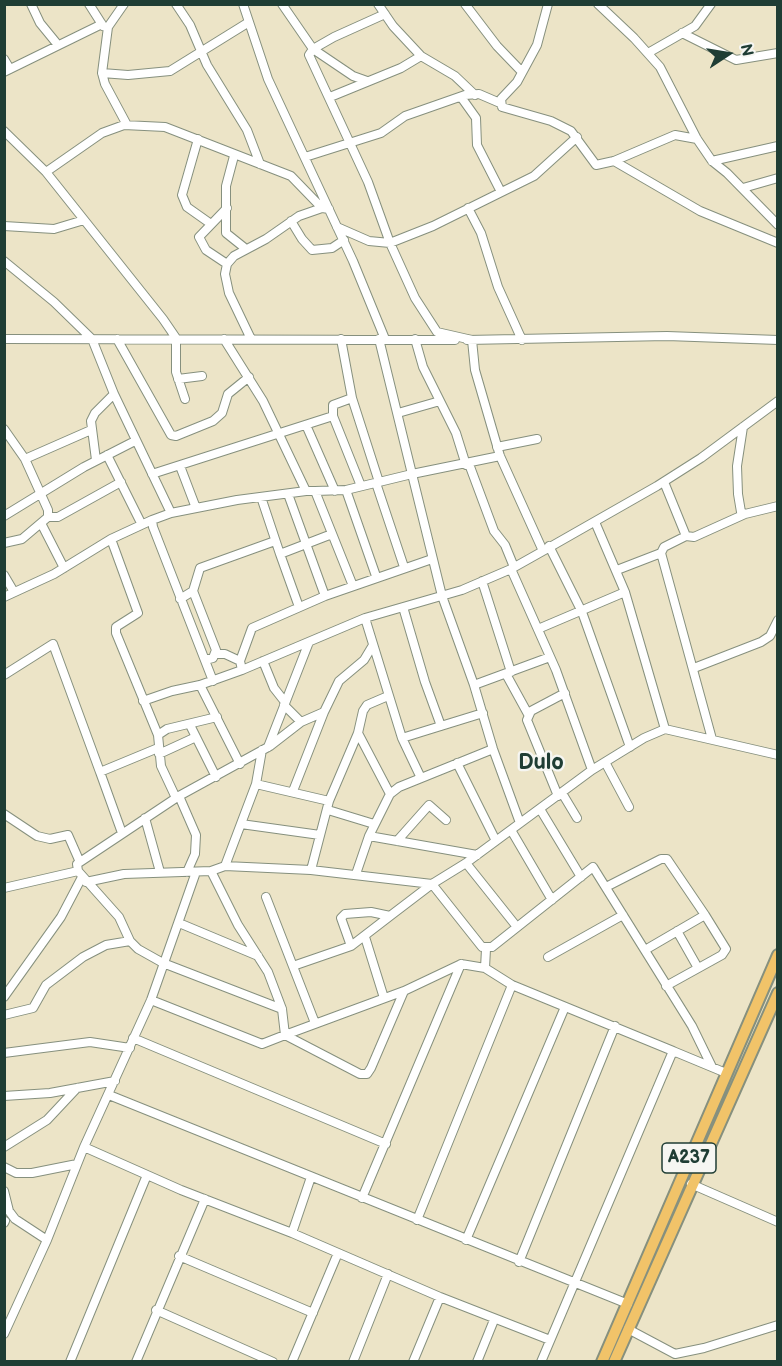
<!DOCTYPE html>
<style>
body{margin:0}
#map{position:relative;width:782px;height:1366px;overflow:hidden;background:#ece4c7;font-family:"Balsamiq Sans",sans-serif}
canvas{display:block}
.frame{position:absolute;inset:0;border:6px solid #1f3d34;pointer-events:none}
.north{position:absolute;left:698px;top:24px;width:60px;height:60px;-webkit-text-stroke:4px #f6f6f2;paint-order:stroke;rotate:78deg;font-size:16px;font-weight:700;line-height:24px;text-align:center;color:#1f3d34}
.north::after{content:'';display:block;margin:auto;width:21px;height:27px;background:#1f3d34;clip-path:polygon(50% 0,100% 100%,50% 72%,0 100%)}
</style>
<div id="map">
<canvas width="782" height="1366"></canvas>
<div class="frame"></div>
<div class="north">N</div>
</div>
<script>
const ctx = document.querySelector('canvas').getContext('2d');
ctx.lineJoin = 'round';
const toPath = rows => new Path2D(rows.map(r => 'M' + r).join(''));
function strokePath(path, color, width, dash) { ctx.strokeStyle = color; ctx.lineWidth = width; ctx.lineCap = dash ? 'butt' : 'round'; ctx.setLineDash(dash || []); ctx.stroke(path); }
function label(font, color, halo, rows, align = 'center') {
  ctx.font = font + ' "Balsamiq Sans",sans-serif'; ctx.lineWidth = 4.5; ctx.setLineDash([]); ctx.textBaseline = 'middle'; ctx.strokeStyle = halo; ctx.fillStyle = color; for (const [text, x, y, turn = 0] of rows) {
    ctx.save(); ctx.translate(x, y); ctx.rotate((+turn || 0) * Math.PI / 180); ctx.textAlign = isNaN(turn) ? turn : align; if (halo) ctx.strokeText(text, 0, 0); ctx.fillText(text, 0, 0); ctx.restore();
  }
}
const minor = toPath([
 [31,4,40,23,58,45],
 [89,4,103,26],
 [124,4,108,27,102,73,105,84,127,125],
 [176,4,190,25,207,65,247,130,260,164],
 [243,4,268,79,353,261,385,339],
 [282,4,313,49,353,76,367,81],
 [378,4,393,26,421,56,455,76,475,95],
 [465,4,497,46,522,72],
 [548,4,537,45,517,82,501,99,502,107,551,121,571,131,596,165,614,161,675,135,697,139],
 [598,4,634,38,660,67,697,139,712,161,727,173,778,225],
 [682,33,736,60,778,53],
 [648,53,695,26,711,4],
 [4,59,10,69],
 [4,72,102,24],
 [102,73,128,75,170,71,249,22],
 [330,97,401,68,421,56],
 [461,97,476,118,477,145,501,192],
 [4,131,46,172,163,319,176,338,176,372,185,399],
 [198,139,182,195,187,207,211,224],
 [234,156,226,186,226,233,246,249],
 [305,157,381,133,405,116,465,95,479,94,500,103],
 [614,161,700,211,778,243],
 [712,161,778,146],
 [46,172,102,133,124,125,165,127,291,176,322,208,329,209],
 [743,188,778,178],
 [468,208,481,233,498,287,522,340],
 [291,221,302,239,312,250,332,248,344,240],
 [4,226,54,229,84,220],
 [337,227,369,241,390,243,433,226,534,176,577,137],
 [4,261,54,302,92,339,114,394,171,513,237,500,306,491],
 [227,264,206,250,199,237,227,208],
 [4,339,455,340],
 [117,339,171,435,176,436,213,421,222,413,228,394,249,377],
 [224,339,263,401,306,491,315,491,353,586],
 [251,339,229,293,225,274,227,264,234,256,266,239,299,216,322,208],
 [341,339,352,398,379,482],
 [379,339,412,474,500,456],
 [415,339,423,367,456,433,466,465],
 [467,340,667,336,778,340],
 [178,379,202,376],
 [398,413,440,401],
 [333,416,333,405,352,398],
 [306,425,335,491],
 [743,427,737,466,738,494,741,512,745,514],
 [4,429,25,459,48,510,48,517,22,539,4,543],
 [497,447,537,439],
 [107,455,141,523],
 [25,459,91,430],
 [96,460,91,421,95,413,114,394],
 [469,464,494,531,505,545,514,567],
 [180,466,196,508],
 [152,474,333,416,361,486],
 [664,482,686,536],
 [376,483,404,567],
 [346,490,376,576],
 [315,491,346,490,412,474,442,596,474,685,550,657],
 [288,494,325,596],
 [261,497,280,554],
 [171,513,152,520,153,527,213,681],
 [4,516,84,467,135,441],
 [48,517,58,517,121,482],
 [595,522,625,592,665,729],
 [42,525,64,568],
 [111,539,138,613,116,627,116,633,158,735],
 [549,546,582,612,630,747],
 [543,551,657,486,701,458,778,401],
 [511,569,556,670,592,770],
 [617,570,661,553],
 [4,575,14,592],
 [482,581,511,672],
 [193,591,216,650,213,658,205,660],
 [4,597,54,574,111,539,152,520],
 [180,599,193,591,200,568,275,541],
 [299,607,280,554,332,534],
 [403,607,425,682,441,726],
 [365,618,402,738,421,778],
 [538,629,625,592],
 [216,654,225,654,240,661],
 [263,661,274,688,285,702],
 [694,668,761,642,770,636,778,620],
 [242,670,240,661,252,628,325,596,432,559],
 [506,674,528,714],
 [4,675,53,644,100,772,158,748],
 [200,685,240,764],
 [474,685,493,749,520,823],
 [143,701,172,691,200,685,242,670,365,618,462,590,511,569,543,551,500,456,475,370,472,340,437,332,415,298,390,243,368,182,309,55,313,49,334,37,385,14],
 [284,705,301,722],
 [190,725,216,777],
 [358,733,390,794],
 [402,738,483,713],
 [712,739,661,553,664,547,686,536,694,537,745,514,778,506],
 [268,747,309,642],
 [159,754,196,737],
 [605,762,629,807],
 [457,763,496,841],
 [100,772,122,833],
 [256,784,329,801,311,870],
 [293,791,324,712],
 [562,793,577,818],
 [179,796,196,835,195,854,187,872],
 [558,796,527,720,531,711,565,693],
 [176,798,161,766,158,735,167,729,217,717],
 [329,801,358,733,363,711,367,705,388,696],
 [540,809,581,877],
 [328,810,374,824],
 [4,814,37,836,50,839,68,835,79,860],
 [145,818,160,872],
 [241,824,320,835],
 [511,830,552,900],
 [369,836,477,855],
 [397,841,429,805,446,820],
 [466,863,517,927],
 [225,866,256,784,262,750],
 [356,874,369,836,390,794,399,787,493,749],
 [86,882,124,874,211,871,225,866,311,870,432,884,466,863,592,770,644,738,665,729,778,755],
 [606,887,661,859,667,859,705,915],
 [4,888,78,871],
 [266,897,315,1023],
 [179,923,258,956],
 [677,931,698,968],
 [365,937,384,998],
 [351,946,341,918,345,914,371,912,390,916,432,884,482,947,492,947,593,867,692,1026,712,1067],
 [645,950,705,915,726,949,722,955,666,986],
 [548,957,623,915],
 [293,966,351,946,390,916],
 [485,968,486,949],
 [404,991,461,964],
 [4,997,61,917,82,877],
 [151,1000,262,1044,285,1035,404,991,371,1068,367,1074,360,1074,285,1035,282,1009,268,972,238,925,211,871],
 [282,1009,163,963,138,949,130,941,119,917,78,871,77,864,179,796,270,746,301,722,324,712,339,681,364,660,373,645],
 [4,1015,33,1008,46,985,83,957,106,945,130,941],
 [133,1038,386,1144],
 [4,1053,90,1042,130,1048],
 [109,1095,628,1304],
 [4,1096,50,1093,115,1081],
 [4,1147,47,1120,77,1088],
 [84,1147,181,1190,292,1233,311,1177],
 [4,1167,16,1173,32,1173,77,1164],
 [691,1184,778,1222],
 [4,1191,9,1211,15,1219,47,1240],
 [362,1198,461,964,485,968,512,985,673,1051],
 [417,1220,512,985],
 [4,1223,5,1221],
 [292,1233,440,1297,550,1340],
 [466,1240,565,1007],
 [179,1256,313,1313],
 [519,1262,615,1026],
 [156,1310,273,1362],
 [628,1329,675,1354,704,1348,778,1325],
 [4,1334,47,1240,84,1147,151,1000,196,872],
 [70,1362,147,1175],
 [136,1362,205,1199],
 [292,1362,338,1253],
 [353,1362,388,1274],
 [413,1362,440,1297],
 [477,1362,494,1320],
 [541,1362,673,1051,726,1073]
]);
const highway = toPath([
 [602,1362,778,955],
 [614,1362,778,993]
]);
strokePath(minor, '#86907e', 10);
strokePath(highway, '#86907e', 14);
strokePath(minor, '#fff', 8);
strokePath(highway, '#f1c369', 10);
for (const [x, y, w] of [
 [689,1158,54]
]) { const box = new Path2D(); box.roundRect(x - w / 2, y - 15, w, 30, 4.5); ctx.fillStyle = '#f6f6f2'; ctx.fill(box); strokePath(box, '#1f3d34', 1.5); }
label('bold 18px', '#1f3d34', null, [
 ["A237",689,1158]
]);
label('bold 22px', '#1f3d34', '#f6f6f2', [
 ["Dulo",541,763]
]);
</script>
